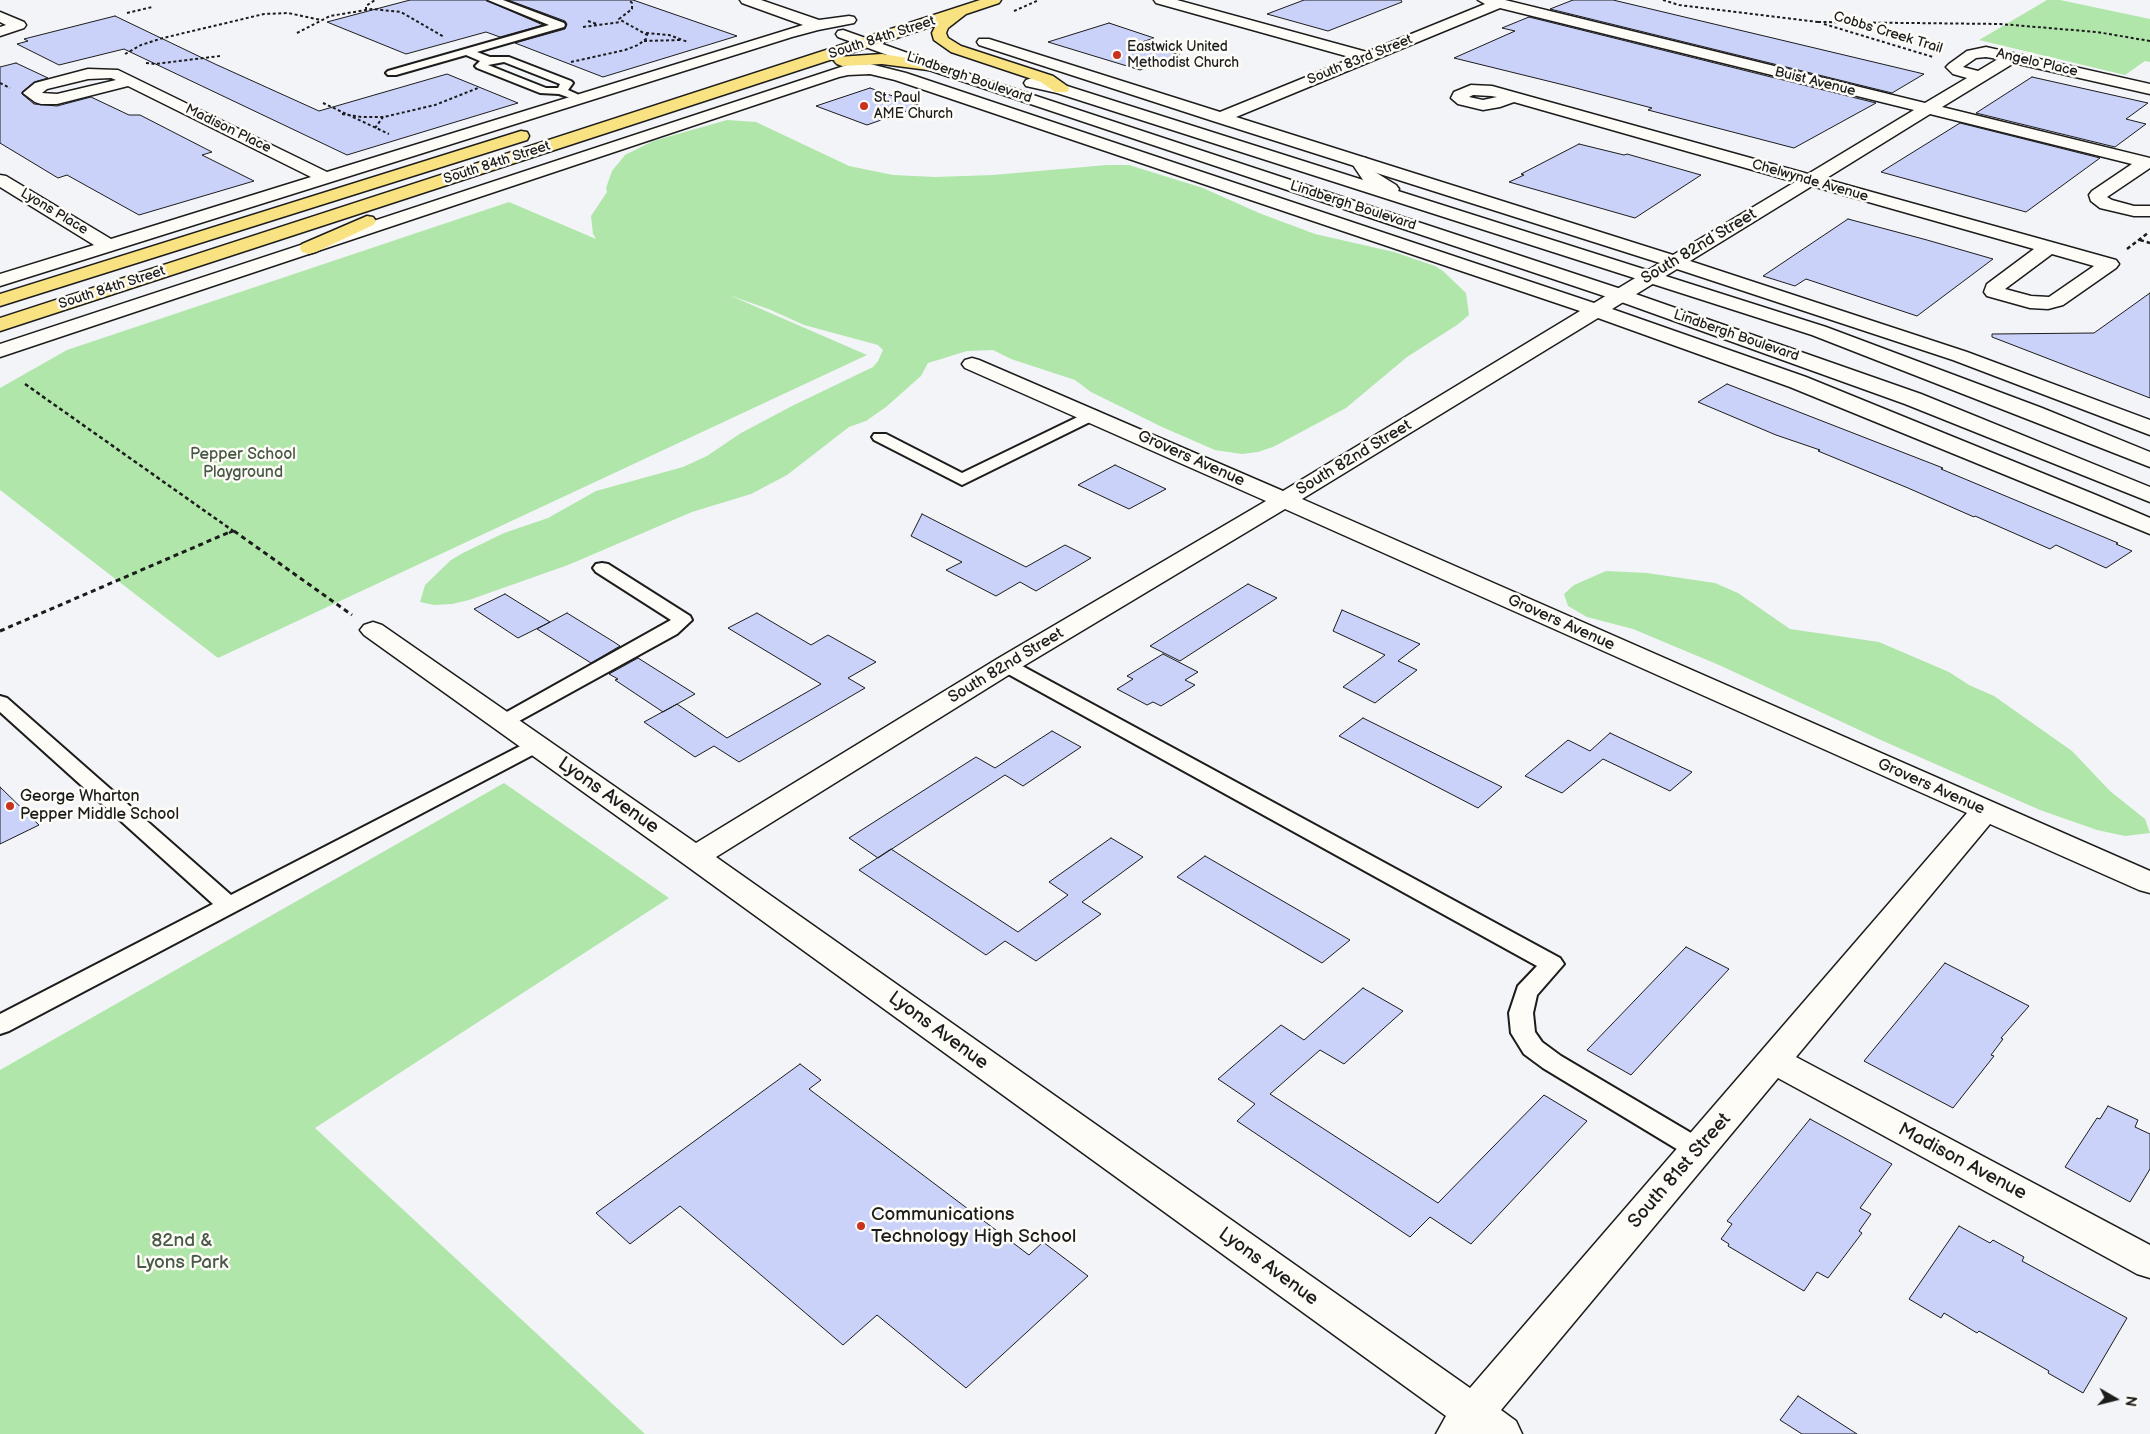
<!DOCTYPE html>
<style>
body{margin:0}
#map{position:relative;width:2150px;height:1434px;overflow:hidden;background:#f3f4f8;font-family:"Balsamiq Sans",sans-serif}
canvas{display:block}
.north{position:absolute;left:2090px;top:1374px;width:50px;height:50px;-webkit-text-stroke:4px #fdfcf7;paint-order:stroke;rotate:98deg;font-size:14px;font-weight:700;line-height:20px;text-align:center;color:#1c1c1c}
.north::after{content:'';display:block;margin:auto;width:18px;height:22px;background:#1c1c1c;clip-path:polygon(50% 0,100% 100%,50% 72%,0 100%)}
</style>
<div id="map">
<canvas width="2150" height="1434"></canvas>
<div class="north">N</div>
</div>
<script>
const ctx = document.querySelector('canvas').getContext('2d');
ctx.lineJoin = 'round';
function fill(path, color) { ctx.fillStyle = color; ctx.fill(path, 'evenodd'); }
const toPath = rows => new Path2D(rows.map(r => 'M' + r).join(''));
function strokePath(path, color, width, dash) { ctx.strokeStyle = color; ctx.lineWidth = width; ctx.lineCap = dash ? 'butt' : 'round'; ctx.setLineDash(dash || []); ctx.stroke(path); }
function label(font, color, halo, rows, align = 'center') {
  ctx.font = font + ' "Balsamiq Sans",sans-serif'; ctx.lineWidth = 5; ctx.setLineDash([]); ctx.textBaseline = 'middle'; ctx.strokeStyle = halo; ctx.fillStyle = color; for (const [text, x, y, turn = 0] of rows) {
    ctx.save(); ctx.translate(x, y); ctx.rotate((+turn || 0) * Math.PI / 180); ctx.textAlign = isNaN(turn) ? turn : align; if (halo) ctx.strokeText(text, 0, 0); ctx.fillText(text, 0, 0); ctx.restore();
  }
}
fill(toPath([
 [2047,0,2060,0,2150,19,2150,62,2145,61,2125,75,1979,40],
 [727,120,756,122,849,166,893,175,935,177,993,175,1107,165,1129,165,1203,188,1259,213,1315,234,1394,252,1435,266,1443,271,1466,293,1469,315,1457,325,1407,357,1346,408,1273,447,1258,452,1242,454,1215,450,1162,427,1091,392,1075,380,1011,359,993,350,967,351,928,363,921,376,886,407,866,421,849,427,787,475,751,494,692,512,568,565,469,600,452,604,434,605,420,602,425,585,451,560,461,554,504,533,548,518,596,491,683,467,707,456,741,433,792,406,873,367,878,361,883,350,878,345,804,325,771,310,729,295,867,355,218,658,0,490,0,388,67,350,509,202,596,239,593,234,591,216,607,192,606,188,612,171,625,155,653,141],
 [1606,571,1647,573,1715,583,1738,593,1790,629,1879,642,1949,672,1969,685,1994,696,2072,751,2110,791,2145,819,2150,833,2125,836,2097,830,2040,810,1883,741,1719,665,1633,629,1587,617,1568,606,1564,594,1574,585],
 [504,783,669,898,315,1128,645,1434,0,1434,0,1070]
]), '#b0e6a9');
const building = toPath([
 [410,0,486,0,543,25,500,37,486,32,406,54,327,22,410,0],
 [508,0,633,0,737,36,603,77,515,43,565,29,567,24,565,21,508,0],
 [1304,0,1401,0,1402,2,1328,31,1267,14,1304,0],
 [1573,0,1613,0,1924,74,1892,93,1550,9,1573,0],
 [115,16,215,64,319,111,447,74,518,103,347,155,124,49,59,65,17,44,28,41,24,39,115,16],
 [1529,17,1876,103,1794,148,1648,110,1652,108,1568,86,1454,58,1515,31,1502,28,1529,17],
 [1109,23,1154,38,1139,43,1180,55,1140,70,1048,42,1109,23],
 [16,63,48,78,34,82,22,92,22,94,34,104,57,106,91,97,129,115,140,115,212,152,202,155,254,181,139,215,67,175,58,178,0,143,0,67,16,63],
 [2032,77,2148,103,2126,119,2146,124,2115,147,1976,113,2032,77],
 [870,88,921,106,867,125,816,106,870,88],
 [1960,123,2100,158,2026,212,1881,172,1960,123],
 [1579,144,1624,155,1627,154,1701,175,1635,218,1509,182,1524,175,1521,174,1579,144],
 [1848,219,1927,240,1993,259,1917,316,1806,279,1795,286,1763,276,1848,219],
 [2150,293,2150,398,1992,337,1992,334,2094,333,2150,293],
 [1727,384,1943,468,1941,469,2118,543,2116,544,2132,551,2106,568,2056,545,2050,549,1975,516,1974,517,1908,488,1818,451,1820,450,1776,435,1698,402,1727,384],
 [1115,465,1166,489,1129,509,1078,485,1115,465],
 [922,514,1026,567,1065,545,1091,558,1036,591,1020,582,996,596,946,570,962,562,911,536,922,514],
 [1248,584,1277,598,1180,661,1150,646,1248,584],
 [505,594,550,622,518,638,474,609,505,594],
 [1342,610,1420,644,1398,661,1417,670,1375,703,1343,687,1385,655,1333,631,1342,610],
 [567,613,614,642,620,646,591,663,537,629,567,613],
 [757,613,811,645,828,635,876,662,848,678,865,688,739,762,714,746,695,757,644,722,677,704,727,738,821,684,728,628,757,613],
 [1163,654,1198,672,1185,680,1195,685,1161,706,1153,702,1147,705,1117,689,1133,679,1127,676,1163,654],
 [638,658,695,694,663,712,615,680,618,679,609,674,638,658],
 [1363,718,1502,787,1478,808,1339,736,1363,718],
 [1052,731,1081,747,1023,786,1005,775,878,858,849,838,976,757,995,768,1052,731],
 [1610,733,1692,772,1670,791,1603,759,1562,793,1525,776,1568,740,1590,751,1610,733],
 [0,787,39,825,0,844,0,787],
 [1111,838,1143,857,1082,902,1101,914,1036,961,1005,941,986,955,859,870,891,849,1018,932,1068,895,1049,882,1111,838],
 [1205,856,1350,940,1322,963,1177,877,1205,856],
 [1686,947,1729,969,1631,1075,1587,1050,1686,947],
 [1945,963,2029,1006,2001,1038,2003,1039,1991,1055,1994,1056,1953,1108,1864,1061,1945,963],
 [1363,988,1403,1011,1344,1064,1320,1050,1270,1094,1438,1203,1544,1095,1587,1121,1471,1244,1430,1217,1410,1237,1237,1121,1255,1104,1218,1079,1281,1025,1304,1040,1363,988],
 [800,1064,821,1080,809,1089,1029,1255,1043,1242,1088,1276,966,1388,877,1315,843,1345,680,1206,630,1244,596,1213,800,1064],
 [2108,1106,2138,1120,2135,1127,2150,1134,2150,1169,2130,1202,2065,1167,2097,1118,2100,1119,2108,1106],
 [1810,1119,1892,1164,1860,1208,1871,1214,1859,1231,1862,1233,1828,1278,1817,1272,1804,1291,1728,1246,1729,1244,1721,1239,1732,1224,1727,1221,1810,1119],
 [1959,1226,1990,1243,1993,1240,2024,1257,2022,1261,2127,1318,2083,1393,2048,1373,2049,1371,1979,1331,1977,1333,1944,1313,1941,1318,1909,1299,1959,1226],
 [1798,1396,1857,1434,1802,1434,1780,1420,1798,1396]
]);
fill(building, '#cad2fa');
strokePath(building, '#1c1c1c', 1);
const lane = toPath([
 [488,0,503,0,564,23,565,25,564,27,477,52,490,57,509,57,571,81,573,83,568,90,577,94,579,96,577,98,573,99,559,94,540,93,477,68,475,66,480,61,466,55,396,75,388,75,386,73,388,71,549,25,488,0],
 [504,62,560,84,558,88,546,88,488,65,504,62],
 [1092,410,1098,412,1100,415,1098,418,962,485,874,440,872,437,874,434,886,434,962,473,1092,410],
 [602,563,608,564,690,616,692,620,677,634,510,726,503,728,496,726,493,722,496,718,671,620,596,572,593,568,596,564,602,563],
 [1006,659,1013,661,1560,958,1564,964,1537,995,1533,1013,1535,1032,1542,1042,1561,1056,1708,1143,1712,1150,1708,1157,1699,1160,1690,1157,1543,1068,1524,1054,1511,1033,1509,1013,1518,986,1537,966,999,669,996,665,999,661,1006,659],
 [0,696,7,698,231,895,530,741,537,739,544,741,547,745,544,749,9,1031,0,1034,0,1014,213,904,0,712,0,696]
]);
const street = toPath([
 [740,0,761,0,819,20,849,16,854,17,856,20,854,23,818,30,792,37,0,286,0,274,94,245,0,187,0,175,6,176,111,239,311,177,128,86,57,104,41,104,35,102,23,93,35,83,88,69,118,70,327,172,803,25,742,3,740,0],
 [111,78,116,80,57,94,42,93,47,89,88,79,111,78],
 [1154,0,1177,0,1367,52,1485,4,1478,0,1505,0,1925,103,1967,78,1953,74,1946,67,1949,64,1967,51,1986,47,2150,84,2150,94,2014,63,1942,107,2150,158,2150,168,2107,197,2112,200,2134,206,2150,206,2150,216,2134,216,2100,208,2091,201,2089,195,2092,191,2132,164,1930,114,1825,179,2116,260,2119,264,2116,268,2063,305,2048,309,2030,308,1987,296,1984,292,1987,284,2034,249,1812,186,1690,261,1967,352,2150,420,2150,435,1953,360,1677,269,1612,309,1806,377,2096,495,2150,518,2150,534,1790,387,1598,318,1302,499,2150,871,2150,893,2139,890,1990,824,1796,1057,2150,1245,2150,1278,2137,1274,1778,1078,1501,1410,1516,1421,1522,1434,1436,1434,1446,1416,684,864,364,635,360,630,364,625,373,622,382,625,696,843,997,659,1266,501,965,368,962,364,965,360,972,358,979,360,1283,491,1580,311,895,80,870,74,848,75,839,77,0,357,0,344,847,65,870,64,906,73,1594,303,1660,263,1213,121,979,45,977,42,979,39,989,39,1220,112,1353,58,1156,3,1154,0],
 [1500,8,1914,110,1808,174,1492,86,1471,85,1454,92,1451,98,1458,104,1483,110,1500,107,1514,102,1795,182,1673,255,1236,117,1500,8],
 [1986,57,1998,59,1978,71,1963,67,1976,58,1986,57],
 [1473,95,1491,96,1497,97,1483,100,1469,97,1473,95],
 [2052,254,2094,266,2049,297,2031,296,2005,289,2052,254],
 [1285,509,1967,813,1470,1388,716,857,1015,671,1285,509],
 [0,12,24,22,26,25,24,28,0,36,0,27,6,25,0,22,0,12]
]);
const secondary = toPath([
 [843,30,933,62,1627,291,1921,394,2150,487,2150,502,1905,404,1613,299,923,68,838,37,836,34,838,31,843,30],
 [1032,78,1067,86,1363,180,1351,162,1354,158,1360,157,1366,158,1375,172,1396,185,1399,189,1398,191,1826,327,2042,408,2150,452,2150,467,1812,335,1057,93,1026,86,1024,83,1026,80,1032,78]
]);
const primary = toPath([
 [980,0,1001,0,999,3,966,14,948,28,946,33,948,38,961,46,1053,76,1067,86,1069,89,1067,92,1055,92,1041,82,951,52,934,40,932,33,936,25,838,57,882,54,933,62,936,65,933,68,928,70,882,64,842,66,837,64,834,61,836,58,0,331,0,318,980,0],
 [521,131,527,132,529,136,527,140,0,306,0,294,521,131],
 [367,216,373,217,376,221,373,225,316,252,309,254,302,252,300,248,302,244,367,216]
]);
strokePath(lane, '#1c1c1c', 4);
strokePath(street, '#1c1c1c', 3);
strokePath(secondary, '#1c1c1c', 3);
strokePath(primary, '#1c1c1c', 3);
strokePath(toPath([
 [1663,0,1679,5,1818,22],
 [366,10,366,6,375,0],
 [1014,11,1039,0],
 [127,13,152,7],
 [588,21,597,24],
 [1818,22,2000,24,2097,32,2150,41],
 [1824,24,1933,57],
 [583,27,621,22],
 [297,33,330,16,372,9,401,12,444,37],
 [646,33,669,35,688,42],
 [644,41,680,40],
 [125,54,141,45,163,38,264,14,288,13,321,20],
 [571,62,625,50,638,45,646,39,647,35,619,19,632,9,632,3,629,0],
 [146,63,155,64,220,56],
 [0,83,10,88],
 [323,103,389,134],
 [342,114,362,117,384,117,435,105,478,88],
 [375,128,383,117]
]), '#1c1c1c', 2, [3, 2.5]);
strokePath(toPath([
 [2140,240,2150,243],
 [2127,249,2148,233],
 [25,384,236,533],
 [229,533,233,531]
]), '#1c1c1c', 2.5, [4, 3]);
strokePath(toPath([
 [234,531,352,615],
 [0,631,232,531]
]), '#1c1c1c', 3, [5, 4]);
fill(lane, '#fdfcf7');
fill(street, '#fdfcf7');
fill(secondary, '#fdfcf7');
fill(primary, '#f8e281');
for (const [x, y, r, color] of [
 [1117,55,5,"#c8321e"],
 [864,106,5,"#c8321e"],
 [10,806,5,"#c8321e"],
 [861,1226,5,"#c8321e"]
]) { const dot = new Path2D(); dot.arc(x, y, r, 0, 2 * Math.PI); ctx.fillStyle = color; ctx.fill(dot); strokePath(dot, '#fdfcf7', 2); }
label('14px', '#1c1c1c', '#fdfcf7', [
 ["Cobbs Creek Trail",1888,33,17],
 ["South 84th Street",882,38,-18],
 ["South 83rd Street",1360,60,-22],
 ["Angelo Place",2037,63,13],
 ["Lindbergh Boulevard",969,78,19],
 ["Buist Avenue",1815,82,14],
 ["Madison Place",228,129,26],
 ["South 84th Street",497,163,-18],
 ["Chelwynde Avenue",1810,181,16],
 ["Lindbergh Boulevard",1353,206,18],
 ["Lyons Place",54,212,31],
 ["South 84th Street",112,288,-18],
 ["Lindbergh Boulevard",1736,336,19]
]);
label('14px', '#1c1c1c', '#fdfcf7', [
 ["Eastwick United",1127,47],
 ["Methodist Church",1127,63],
 ["St. Paul",874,98],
 ["AME Church",874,114]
], 'left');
label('16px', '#1c1c1c', '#fdfcf7', [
 ["South 82nd Street",1699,247,-31],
 ["South 82nd Street",1354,458,-31],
 ["Grovers Avenue",1191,459,24],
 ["Grovers Avenue",1561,623,24],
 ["South 82nd Street",1006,666,-31],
 ["Grovers Avenue",1931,787,24]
]);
label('16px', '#485946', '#fdfcf7', [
 ["Pepper School",243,455],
 ["Playground",243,473]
]);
label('16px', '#1c1c1c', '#fdfcf7', [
 ["George Wharton",20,797],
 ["Pepper Middle School",20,815]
], 'left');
label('19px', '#1c1c1c', '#fdfcf7', [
 ["Lyons Avenue",608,796,35],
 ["Lyons Avenue",938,1031,36],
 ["Madison Avenue",1962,1162,28],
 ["South 81st Street",1680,1171,-49],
 ["Lyons Avenue",1268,1267,36]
]);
label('19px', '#1c1c1c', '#fdfcf7', [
 ["Communications",871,1215],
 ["Technology High School",871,1237]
], 'left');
label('19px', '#485946', '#fdfcf7', [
 ["82nd &",182,1241],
 ["Lyons Park",182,1263]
]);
</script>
